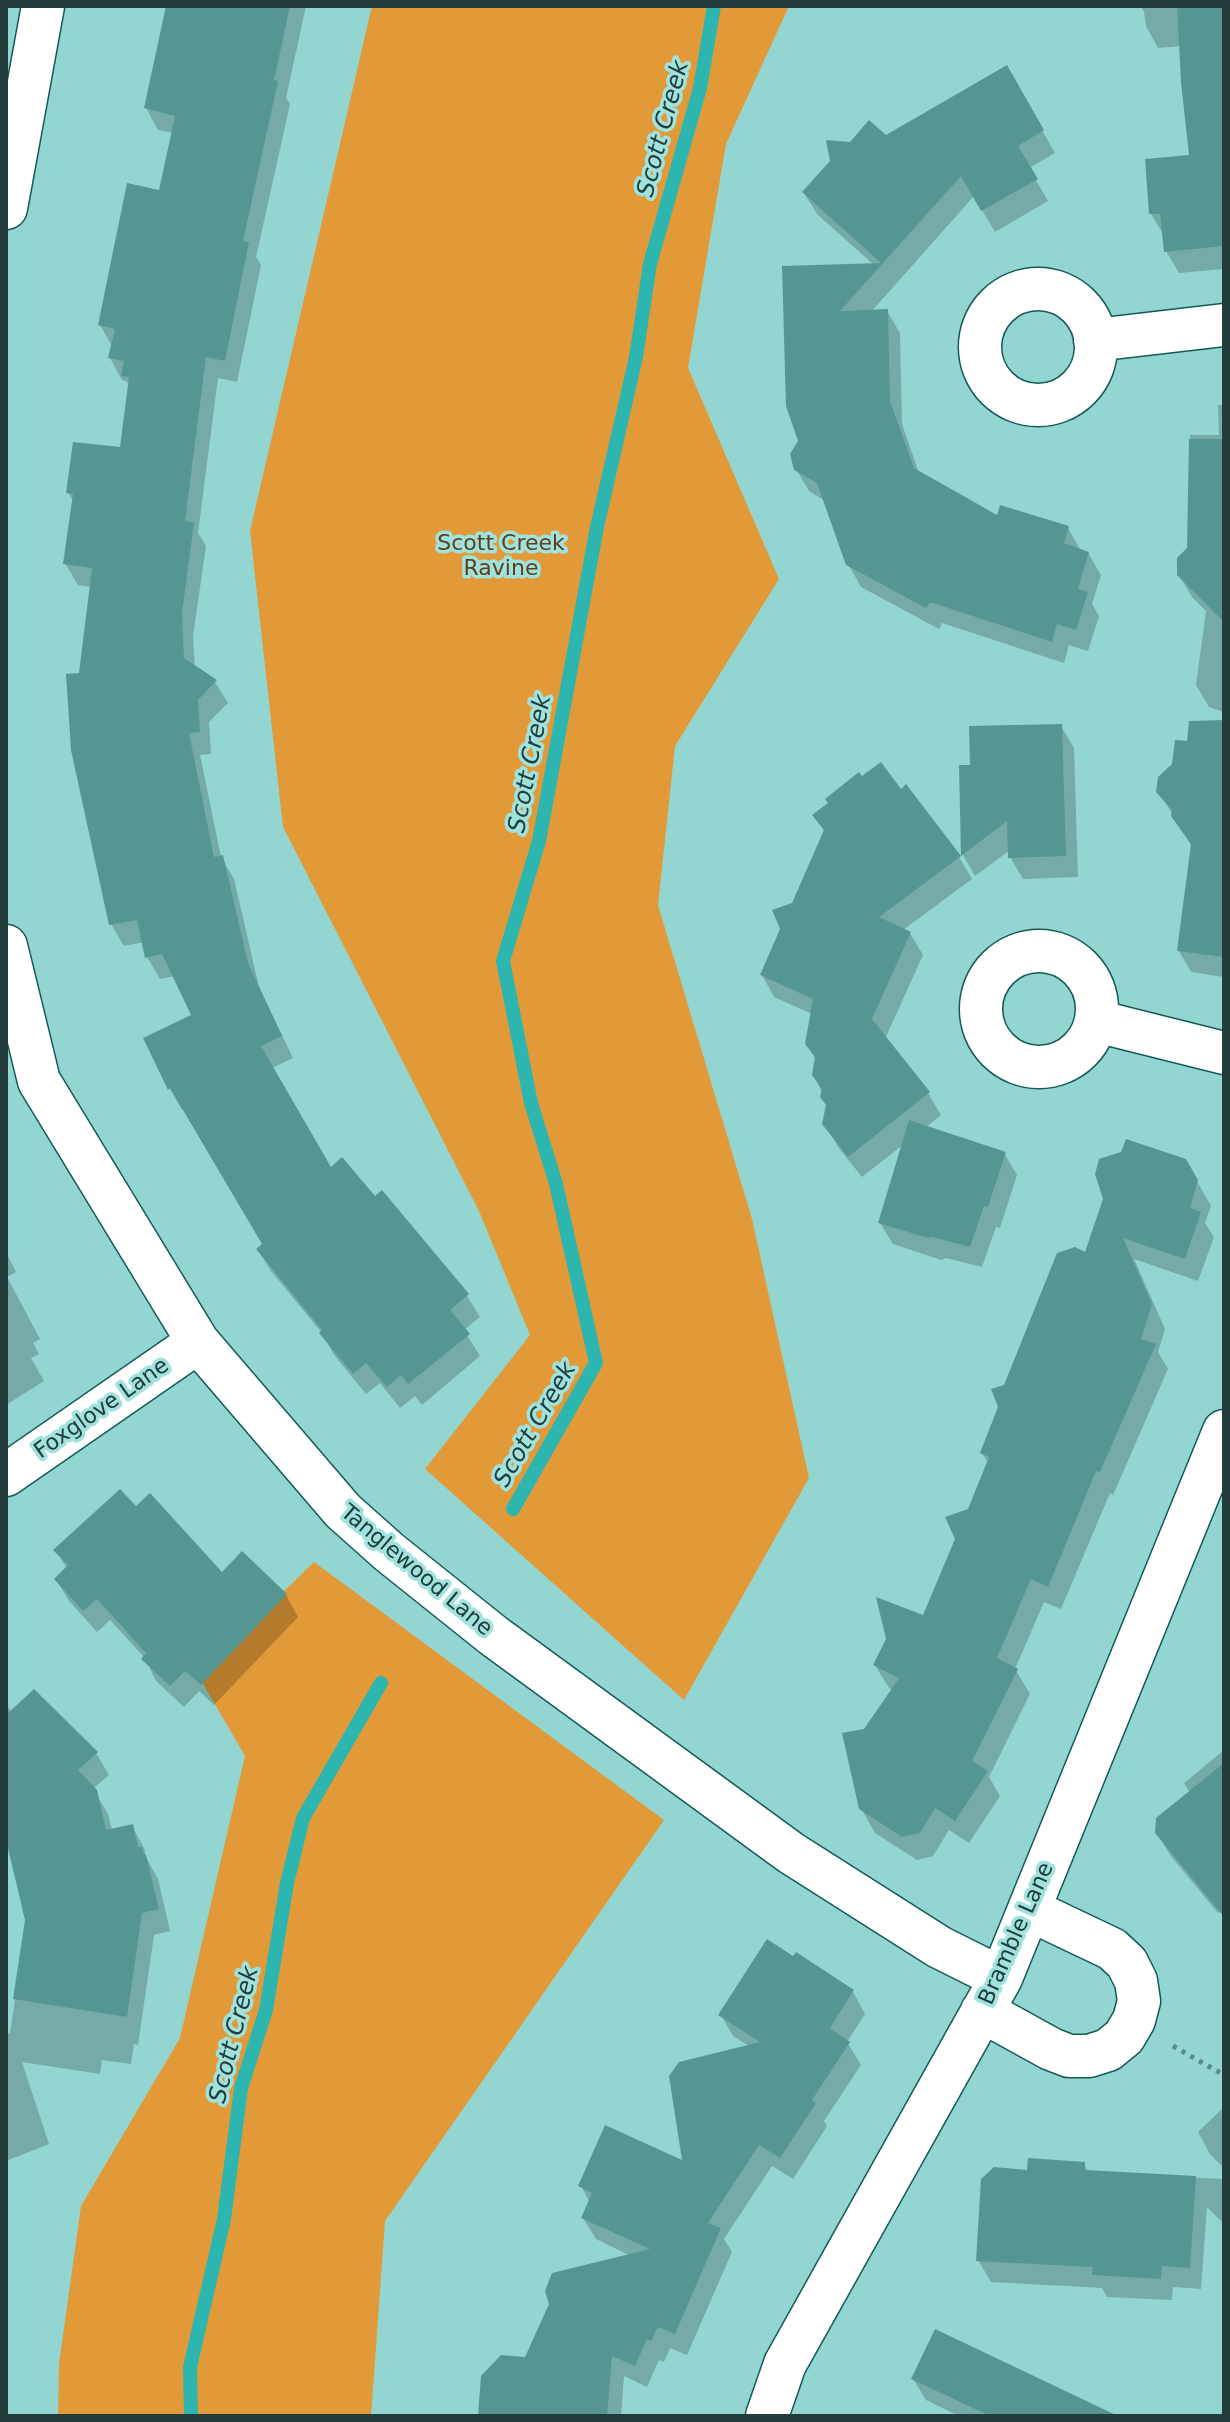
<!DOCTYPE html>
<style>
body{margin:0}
#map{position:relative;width:1230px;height:2422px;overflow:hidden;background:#93d5d0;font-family:"DejaVu Sans",sans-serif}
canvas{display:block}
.frame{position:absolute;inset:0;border:8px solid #213c3a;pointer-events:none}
</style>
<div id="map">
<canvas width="1230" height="2422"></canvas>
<div class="frame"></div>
</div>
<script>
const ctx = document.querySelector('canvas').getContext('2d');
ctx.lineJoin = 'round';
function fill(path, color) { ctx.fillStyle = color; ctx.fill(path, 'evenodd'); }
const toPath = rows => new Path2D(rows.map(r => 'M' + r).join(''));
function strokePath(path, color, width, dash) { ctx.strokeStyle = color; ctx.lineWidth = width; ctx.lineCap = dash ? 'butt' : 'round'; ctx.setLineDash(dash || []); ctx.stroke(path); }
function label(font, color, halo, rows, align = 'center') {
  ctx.font = font + ' "DejaVu Sans",sans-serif'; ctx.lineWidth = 7; ctx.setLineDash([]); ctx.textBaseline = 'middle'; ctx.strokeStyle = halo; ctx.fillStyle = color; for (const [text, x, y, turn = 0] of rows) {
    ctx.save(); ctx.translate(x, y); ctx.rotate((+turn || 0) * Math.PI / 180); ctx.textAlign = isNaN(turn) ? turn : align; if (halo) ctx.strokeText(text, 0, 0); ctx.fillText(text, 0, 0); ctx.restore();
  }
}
fill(toPath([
 [372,6,789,6,726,144,688,368,779,579,675,746,658,905,752,1219,809,1478,684,1700,425,1469,530,1335,479,1211,283,827,250,531],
 [314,1562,664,1820,385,2221,371,2416,58,2416,59,2364,81,2206,180,2038,245,1756,198,1675]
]), '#e29a38');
fill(toPath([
 [167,6,306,6,286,98,290,104,256,257,261,265,237,382,218,378,198,533,206,546,193,636,195,668,215,682,228,703,209,722,211,754,200,755,221,857,234,879,259,987,293,1058,272,1068,330,1170,374,1199,382,1193,467,1296,480,1317,464,1330,480,1356,422,1405,415,1396,400,1408,380,1383,366,1394,334,1355,322,1333,271,1271,258,1250,264,1245,185,1109,182,1110,170,1089,146,1039,194,1016,175,976,160,979,147,957,144,942,124,946,111,924,80,675,92,587,78,585,65,563,74,502,68,493,122,450,130,386,126,381,122,380,110,358,112,346,100,325,160,192,173,133,158,130,146,108],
 [1141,6,1224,6,1224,269,1179,273,1166,251,1165,237,1151,214,1191,157,1182,46,1158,48,1146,26,1144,12],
 [1006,68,1055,153,1029,168,1048,201,995,232,974,196,871,312,887,311,900,333,902,424,919,473,998,518,1068,528,1081,551,1088,553,1101,575,1092,604,1099,616,1088,651,1069,645,1064,663,942,623,939,629,861,587,848,564,825,501,809,491,796,469,800,441,784,268,874,265,817,214,804,193,851,144,886,138],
 [1218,405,1224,405,1224,712,1209,707,1196,685,1206,611,1192,597,1179,575,1189,549,1190,435,1219,435],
 [1224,722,1224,977,1191,972,1179,951,1192,847,1159,792,1188,744],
 [1061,726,1074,748,1078,877,1023,879,1010,857,1010,850,975,876,963,855,961,767,972,767],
 [862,779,901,792,959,857,972,879,903,930,910,933,923,955,885,1039,928,1093,941,1115,925,1128,1004,1153,1017,1175,1000,1228,996,1227,982,1267,946,1258,941,1260,893,1244,880,1223,904,1144,862,1177,838,1147,825,1124,828,1106,814,1075,816,1060,807,1044,812,1014,774,997,762,975,825,833,815,815],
 [1185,1160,1211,1206,1205,1223,1214,1237,1198,1281,1134,1259,1165,1329,1158,1352,1168,1369,1113,1495,1110,1493,1061,1609,1044,1602,1015,1669,1030,1694,989,1777,1000,1796,969,1843,949,1830,933,1856,917,1860,875,1833,861,1808,865,1731,893,1690,889,1688,875,1665,924,1617,988,1463,982,1453,1005,1386,1086,1254],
 [6,1252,16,1272,7,1277,40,1339,33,1343,39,1354,31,1358,44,1381,6,1405],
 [135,1508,222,1575,286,1595,298,1617,214,1705,199,1691,184,1707,156,1681,145,1658,110,1620,97,1632,69,1601,56,1579,67,1569,56,1550],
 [6,1704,12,1712,96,1753,109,1775,93,1789,108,1814,112,1830,132,1826,144,1848,147,1859,158,1879,170,1931,154,1935,138,2045,134,2044,131,2064,102,2060,100,2074,22,2062,49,2144,6,2161,6,2034,10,2033,27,1920,6,1831],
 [1224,1750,1224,1908,1218,1913,1170,1855,1157,1833,1190,1793,1184,1783],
 [853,1992,865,2014,847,2042,861,2065,824,2121,827,2126,793,2179,772,2166,724,2239,732,2252,687,2355,670,2348,664,2362,659,2360,647,2387,624,2376,621,2416,481,2416,526,2360,631,2256,596,2239,583,2218,590,2203,581,2186,685,2163,749,2046,733,2036,721,2015],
 [1224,2107,1224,2168,1210,2154,1198,2132],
 [1084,2164,1088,2172,1224,2179,1224,2224,1207,2207,1201,2289,1173,2287,1172,2300,1107,2297,1102,2288,991,2282,978,2260,1029,2172],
 [913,2379,1097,2416,959,2416,926,2400]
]), '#0003');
strokePath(toPath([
 [513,1509,596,1363,556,1184,531,1103,503,961,539,841,597,527,636,357,650,264,700,88,714,6],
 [191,2416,190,2367,224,2219,241,2088,266,2010,287,1883,303,1818,381,1683]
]), '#2db5af', 14);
fill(toPath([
 [166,6,290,6,274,80,278,81,243,241,249,242,225,361,206,357,185,521,194,523,182,613,184,658,217,680,198,700,200,732,189,733,214,857,223,855,248,963,282,1036,261,1046,331,1167,342,1157,375,1196,382,1190,469,1294,450,1310,470,1334,408,1384,401,1375,387,1387,366,1363,353,1374,319,1333,322,1330,256,1249,262,1244,170,1088,168,1090,143,1038,191,1015,162,954,145,958,137,920,109,925,71,750,66,674,79,673,92,568,63,564,73,494,66,493,73,442,120,447,129,377,121,376,124,361,108,358,115,329,98,325,127,183,159,190,175,116,144,108],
 [1177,6,1224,6,1224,246,1164,252,1160,214,1149,214,1145,159,1189,155,1181,82],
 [1007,65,1044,130,1018,146,1038,179,981,211,961,176,840,311,888,309,890,401,914,468,997,515,1000,505,1069,526,1064,543,1089,552,1078,589,1088,592,1076,630,1057,624,1052,642,930,602,926,608,846,565,817,483,794,470,790,454,798,441,786,406,782,266,881,263,802,192,830,161,826,140,850,142,869,120,886,135],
 [1189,439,1224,439,1224,622,1177,575,1177,558,1187,548],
 [1224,720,1224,957,1177,951,1191,844,1171,816,1172,810,1156,792,1158,777,1172,764,1175,740,1187,741,1189,721],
 [1062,724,1066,856,1008,858,1007,821,961,856,959,765,970,765,969,726],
 [881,762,901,789,906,784,961,856,879,917,911,932,872,1019,930,1092,848,1157,822,1124,826,1105,820,1097,822,1089,812,1075,815,1057,805,1044,813,999,760,975,780,929,772,910,792,903,824,830,812,815,828,803,825,799,859,772,862,776],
 [909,1120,1006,1152,988,1207,984,1206,970,1247,932,1237,928,1238,878,1223],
 [1126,1139,1186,1159,1198,1180,1190,1208,1201,1212,1185,1259,1123,1238,1152,1304,1141,1339,1156,1344,1100,1472,1096,1471,1048,1587,1031,1579,997,1658,1018,1669,972,1761,988,1771,955,1821,935,1808,920,1833,902,1837,859,1809,842,1733,864,1729,899,1678,873,1665,886,1639,876,1597,923,1615,955,1539,945,1517,968,1509,989,1457,980,1453,998,1407,991,1389,1004,1385,1057,1253,1075,1247,1085,1252,1103,1199,1095,1174,1099,1159,1121,1152],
 [120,1489,136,1506,150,1493,222,1572,242,1551,287,1594,201,1685,185,1671,170,1686,141,1659,146,1653,97,1599,83,1611,54,1579,68,1565,53,1550],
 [34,1689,98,1752,78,1770,97,1790,106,1830,133,1824,138,1847,142,1847,144,1855,146,1855,159,1909,142,1913,127,2017,13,1999,25,1920,6,1840,6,1715],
 [1224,1763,1224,1917,1155,1833,1156,1818],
 [767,1939,793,1956,796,1952,854,1990,830,2028,850,2042,812,2100,816,2103,780,2158,759,2145,708,2223,721,2228,675,2334,658,2327,651,2341,647,2339,635,2366,612,2356,607,2416,478,2416,481,2376,501,2355,525,2357,549,2304,545,2291,552,2273,650,2249,581,2218,592,2193,578,2186,605,2125,682,2160,669,2076,679,2062,760,2042,718,2015],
 [1028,2158,1085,2162,1085,2170,1196,2176,1190,2268,1162,2266,1161,2279,1092,2275,1093,2267,976,2261,981,2179,994,2167,1027,2170],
 [935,2329,1118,2416,990,2416,911,2379]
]), '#569692');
const street = toPath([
 [6,208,43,6],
 '980 347a58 58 0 1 1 116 0a58 58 0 1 1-116 0Z',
 [1095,340,1224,325],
 [6,946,39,1081,198,1342,343,1511,389,1552,494,1636,791,1853,939,1947,1001,1978],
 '981 1009a58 58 0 1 1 116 0a58 58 0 1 1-116 0Z',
 [1096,1021,1224,1053],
 [6,1475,198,1342],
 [982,2011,1051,2049,1069,2056,1089,2056,1108,2050,1124,2037,1134,2020,1139,2001,1136,1981,1127,1963,1112,1949,1030,1910],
 [767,2416,785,2364,1001,1978,1224,1431]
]);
strokePath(street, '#145a57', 45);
strokePath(toPath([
 [1173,2046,1224,2075]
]), '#5c8c88', 5, [4, 6]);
strokePath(street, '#fff', 42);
label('22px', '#5e411a', '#a0e2dd', [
 ["Scott Creek",501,544],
 ["Ravine",501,569]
]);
label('22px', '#213c3a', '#a0e2dd', [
 ["Foxglove Lane",102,1409,-35],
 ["Tanglewood Lane",416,1571,40],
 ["Bramble Lane",1017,1934,-66]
]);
label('italic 24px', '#233e3d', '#a0e2dd', [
 ["Scott Creek",664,129,-75],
 ["Scott Creek",531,764,-79],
 ["Scott Creek",536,1425,-60],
 ["Scott Creek",235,2035,-76]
]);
</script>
